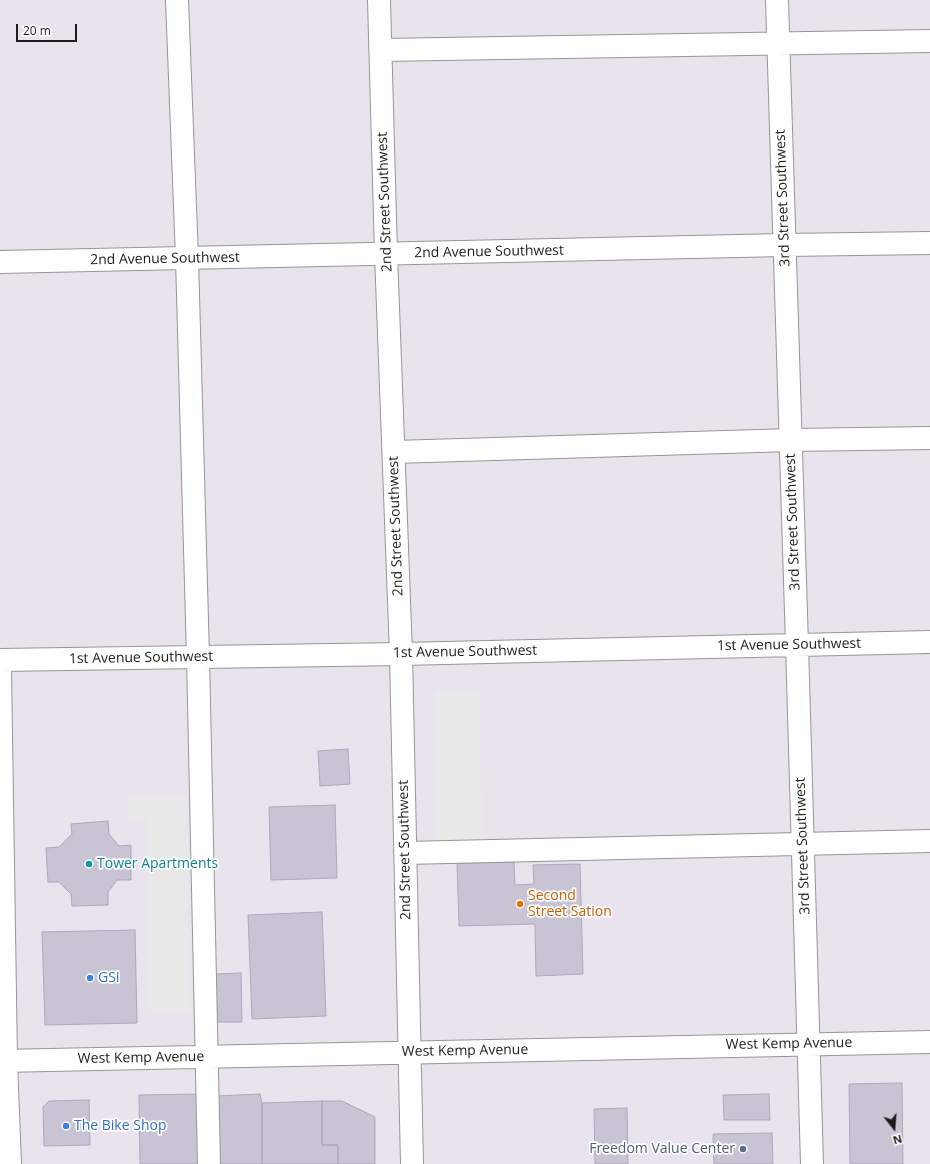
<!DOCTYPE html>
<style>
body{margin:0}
#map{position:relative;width:930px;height:1164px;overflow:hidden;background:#e8e3ed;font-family:"Open Sans",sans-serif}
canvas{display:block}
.north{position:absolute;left:874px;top:1108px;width:40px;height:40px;-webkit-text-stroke:3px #fff;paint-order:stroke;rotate:163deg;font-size:11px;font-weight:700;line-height:16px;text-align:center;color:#1c1c1c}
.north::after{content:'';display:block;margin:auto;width:14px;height:18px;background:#1c1c1c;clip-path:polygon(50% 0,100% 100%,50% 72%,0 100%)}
.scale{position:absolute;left:16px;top:24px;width:61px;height:18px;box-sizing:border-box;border:2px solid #1c1c1c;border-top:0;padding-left:5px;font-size:12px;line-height:14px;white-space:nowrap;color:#1c1c1c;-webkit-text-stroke:3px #fff;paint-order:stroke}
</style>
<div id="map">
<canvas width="930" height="1164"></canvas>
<div class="north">N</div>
<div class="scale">20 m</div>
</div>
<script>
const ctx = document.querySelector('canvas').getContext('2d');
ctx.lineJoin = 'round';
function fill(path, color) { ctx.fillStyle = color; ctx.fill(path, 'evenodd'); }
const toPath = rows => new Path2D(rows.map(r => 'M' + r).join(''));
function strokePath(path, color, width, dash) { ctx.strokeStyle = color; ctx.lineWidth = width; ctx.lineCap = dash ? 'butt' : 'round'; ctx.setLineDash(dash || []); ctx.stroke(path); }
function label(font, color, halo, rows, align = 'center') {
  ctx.font = font + ' "Open Sans",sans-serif'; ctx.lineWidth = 3.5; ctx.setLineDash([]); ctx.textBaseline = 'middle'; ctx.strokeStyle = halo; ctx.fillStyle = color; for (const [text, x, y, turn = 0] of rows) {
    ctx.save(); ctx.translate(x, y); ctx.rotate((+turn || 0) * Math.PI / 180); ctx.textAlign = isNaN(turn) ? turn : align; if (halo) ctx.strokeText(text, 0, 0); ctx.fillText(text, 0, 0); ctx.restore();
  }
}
fill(toPath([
 [435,691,480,691,482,844,437,844],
 [186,796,190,1011,149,1012,146,819,128,819,127,797]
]), '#e8e8e8');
const building = toPath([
 [348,749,350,784,320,786,318,751,348,749],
 [335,805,337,878,271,880,269,807,335,805],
 [108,821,109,834,119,846,131,845,131,880,117,880,108,892,108,905,72,906,71,894,59,882,48,882,46,848,59,847,72,834,71,824,108,821],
 [514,862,515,885,534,884,533,865,580,864,583,974,536,976,535,924,459,926,457,863,514,862],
 [322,912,326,1016,252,1019,248,915,322,912],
 [135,930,137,1023,45,1025,42,932,135,930],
 [241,973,242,1022,217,1022,216,974,241,973],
 [902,1083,903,1164,850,1164,849,1084,902,1083],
 [200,1094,201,1164,140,1164,139,1095,200,1094],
 [260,1094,262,1103,262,1164,220,1164,218,1096,260,1094],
 [769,1094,770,1120,724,1120,723,1095,769,1094],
 [89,1100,90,1145,44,1146,43,1107,49,1101,89,1100],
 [322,1101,342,1101,375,1117,375,1164,338,1164,338,1145,322,1145,322,1101],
 [322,1101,322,1145,338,1145,338,1164,262,1164,262,1103,322,1101],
 [627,1108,628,1164,595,1164,594,1109,627,1108],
 [772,1133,773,1164,714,1164,713,1134,772,1133]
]);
fill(building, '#c9c4d3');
strokePath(building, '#aea7bd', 1);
const minor = toPath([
 [177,0,187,258,198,657,209,1164],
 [379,0,386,254,401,654,412,1164],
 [777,0,797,645,812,1164],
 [381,50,930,41],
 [0,262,784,245,930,243],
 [394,452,791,440,930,438],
 [0,660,401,654,930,642],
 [0,669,6,1061,10,1164],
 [405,853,930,841],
 [0,1061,930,1042]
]);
strokePath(minor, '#969696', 24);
strokePath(minor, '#fff', 22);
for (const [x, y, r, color] of [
 [89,864,4,"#0f9aa8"],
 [520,904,4,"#e8710a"],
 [90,978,4,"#3f7fe0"],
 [66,1126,4,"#3f7fe0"],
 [743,1149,4,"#5c6f8a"]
]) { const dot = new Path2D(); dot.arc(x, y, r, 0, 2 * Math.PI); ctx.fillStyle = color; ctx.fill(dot); strokePath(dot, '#fff', 1.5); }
label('14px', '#1c1c1c', '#fff', [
 ["3rd Street Southwest",783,198,-92],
 ["2nd Street Southwest",385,202,-92],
 ["2nd Avenue Southwest",489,252,-1],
 ["2nd Avenue Southwest",165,259,-1],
 ["3rd Street Southwest",793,522,-92],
 ["2nd Street Southwest",396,526,-92],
 ["1st Avenue Southwest",789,645,-1],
 ["1st Avenue Southwest",465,652,-1],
 ["1st Avenue Southwest",141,658,-1],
 ["3rd Street Southwest",803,846,-92],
 ["2nd Street Southwest",405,850,-91],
 ["West Kemp Avenue",789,1044,-1],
 ["West Kemp Avenue",465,1051,-1],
 ["West Kemp Avenue",141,1058,-1]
]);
label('14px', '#0d838f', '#fff', [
 ["Tower Apartments",97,864]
], 'left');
label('14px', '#c56008', '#fff', [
 ["Second",528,896],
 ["Street Sation",528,912]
], 'left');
label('14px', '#366cbe', '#fff', [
 ["GSI",98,978],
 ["The Bike Shop",74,1126]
], 'left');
label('14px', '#4e5e75', '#fff', [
 ["Freedom Value Center",735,1149]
], 'right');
</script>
